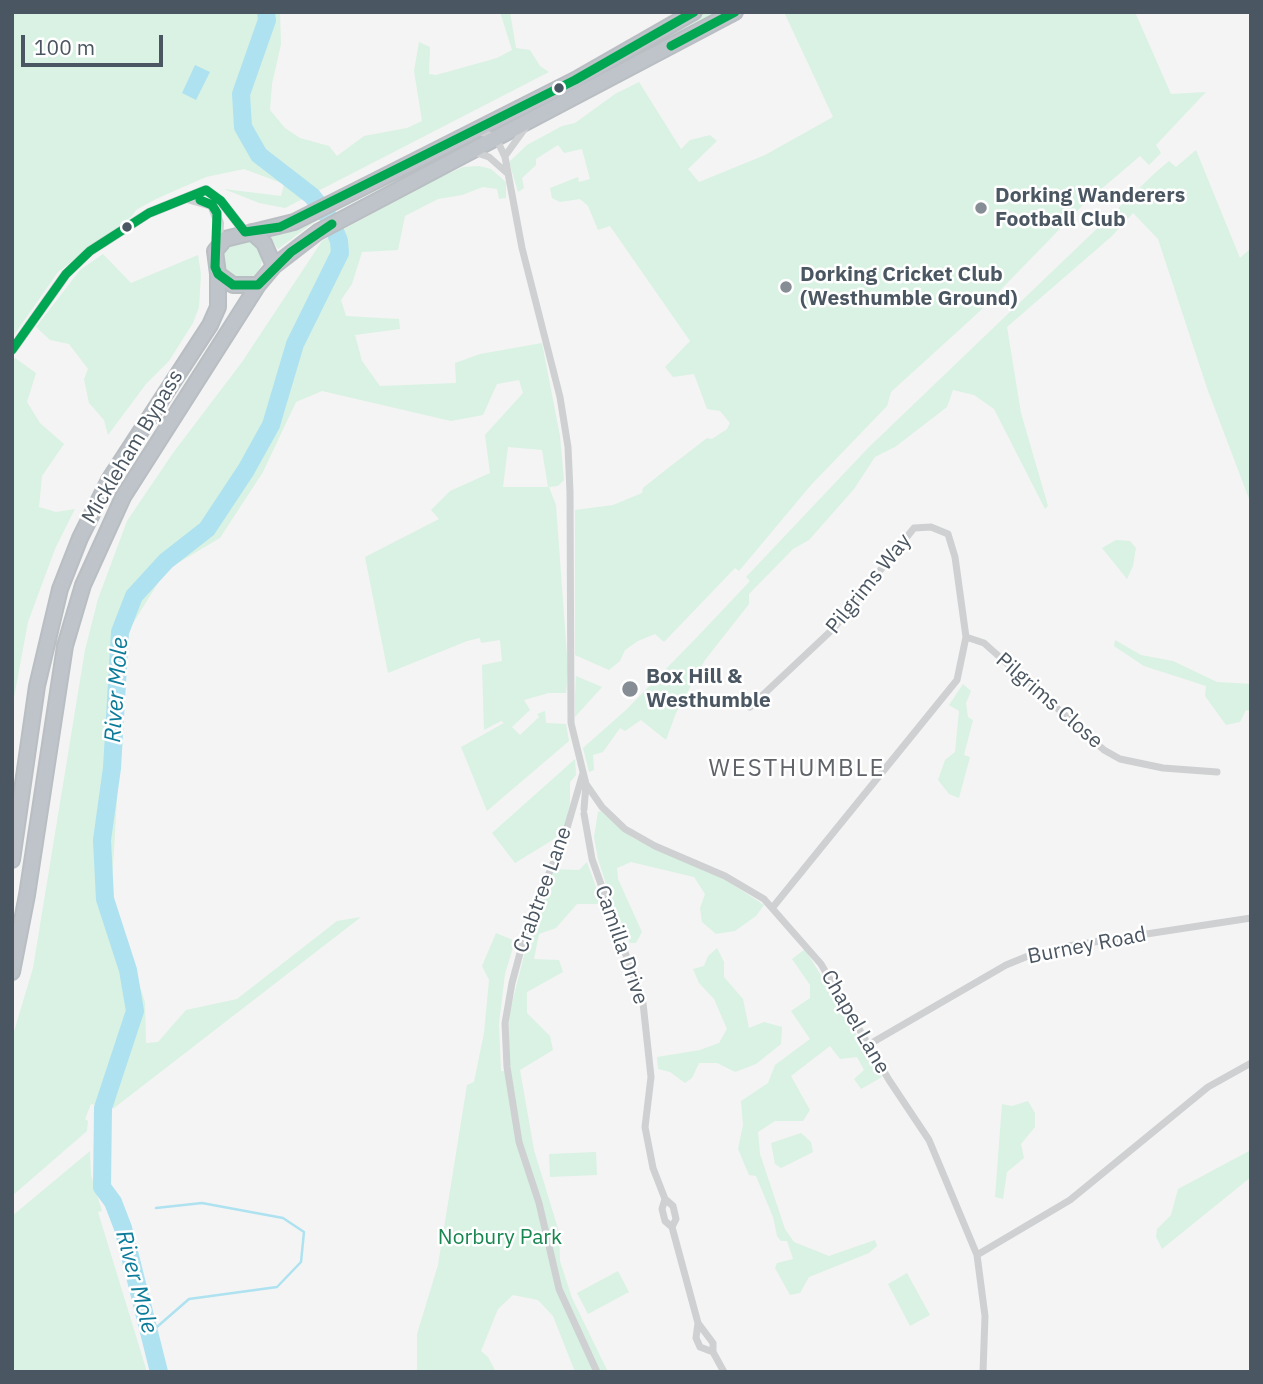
<!DOCTYPE html>
<style>
body{margin:0}
#map{position:relative;width:1263px;height:1384px;overflow:hidden;background:#f4f4f4;font-family:"IBM Plex Sans",sans-serif}
canvas{display:block}
.frame{position:absolute;inset:0;border:14px solid #4a5661;pointer-events:none}
.scale{position:absolute;left:21px;top:35px;width:142px;height:32px;box-sizing:border-box;border:4px solid #4a5661;border-top:0;padding-left:9px;font-size:21px;line-height:24px;white-space:nowrap;color:#4a5661;-webkit-text-stroke:5px #fff;paint-order:stroke}
</style>
<div id="map">
<canvas width="1263" height="1384"></canvas>
<div class="frame"></div>
<div class="scale">100 m</div>
</div>
<script>
const ctx = document.querySelector('canvas').getContext('2d');
ctx.lineJoin = 'round';
function fill(path, color) { ctx.fillStyle = color; ctx.fill(path, 'evenodd'); }
const toPath = rows => new Path2D(rows.map(r => 'M' + r).join(''));
function strokePath(path, color, width, dash) { ctx.strokeStyle = color; ctx.lineWidth = width; ctx.lineCap = dash ? 'butt' : 'round'; ctx.setLineDash(dash || []); ctx.stroke(path); }
function label(font, color, halo, rows, align = 'center') {
  ctx.font = font + ' "IBM Plex Sans",sans-serif'; ctx.lineWidth = 5; ctx.setLineDash([]); ctx.textBaseline = 'middle'; ctx.strokeStyle = halo; ctx.fillStyle = color; for (const [text, x, y, turn = 0] of rows) {
    ctx.save(); ctx.translate(x, y); ctx.rotate((+turn || 0) * Math.PI / 180); ctx.textAlign = isNaN(turn) ? turn : align; if (halo) ctx.strokeText(text, 0, 0); ctx.fillText(text, 0, 0); ctx.restore();
  }
}
fill(toPath([
 [12,12,280,12,281,44,272,84,270,110,285,128,300,138,329,146,337,156,364,136,407,128,422,121,414,71,419,42,430,47,429,74,436,75,497,58,512,50,500,12,510,12,516,48,530,50,540,66,549,72,285,208,259,203,224,189,281,196,284,184,244,169,206,177,156,199,136,210,132,216,58,272,12,338],
 [704,12,724,12,498,132,494,129,494,126],
 [784,12,1135,12,1171,94,1206,92,1156,145,1161,153,1149,165,1140,156,1085,203,980,311,891,392,887,406,811,485,739,571,735,568,664,642,655,634,638,641,625,650,620,661,609,670,575,655,575,510,613,505,642,493,643,488,663,472,707,438,712,439,727,429,730,423,720,411,707,409,694,374,673,377,665,367,690,341,610,226,598,230,588,206,580,199,560,202,552,198,550,188,578,177,579,182,590,179,582,149,564,153,558,145,536,159,536,165,522,178,524,188,518,192,509,162,527,145,562,126,575,123,615,94,639,82,681,149,690,140,710,135,717,141,688,169,699,182,765,155,833,117],
 [481,135,486,136,480,141,473,141,313,223,278,249,270,238],
 [1196,150,1240,258,1251,248,1251,504,1207,388,1158,239,1133,213,1112,236,1007,327,1021,413,1048,506,1045,509,994,409,974,395,953,390,947,407,895,447,875,457,854,489,809,540,793,549,749,594,749,604,705,660,676,713,666,740,641,720,625,731,620,728,603,752,593,755,594,770,589,772,583,748,627,709,698,636,750,581,746,577,868,448,1155,173,1169,161,1176,167],
 [479,166,491,169,506,182,506,198,499,199,497,189,483,187,462,195,438,199,405,216,398,250,362,252,352,284,341,300,346,316,399,319,400,329,355,335,362,361,380,386,456,383,455,363,480,354,542,343,560,436,564,480,558,486,549,487,556,505,568,670,566,693,549,693,524,700,530,710,512,727,520,735,539,717,537,714,545,711,546,723,566,724,569,741,487,811,461,747,504,723,501,721,484,730,482,665,502,661,500,640,481,643,480,638,467,641,388,673,365,557,439,519,431,510,450,491,490,473,485,435,523,393,519,380,497,384,483,415,451,421,322,391,296,402,263,472,220,538,166,570,127,633,111,900,145,1002,146,1043,158,1042,186,1010,237,999,337,921,361,917,114,1108,91,1104,85,1119,88,1121,87,1131,12,1196,12,1038,33,968,85,650,98,599,127,521,173,453,242,362,322,241,432,181,463,167],
 [508,447,542,450,548,487,503,487],
 '222 259a20 20 0 1 1 40 0a20 20 0 1 1-40 0Z',
 [103,254,131,283,198,255,201,274,199,307,193,323,169,361,146,384,108,435,104,420,89,403,84,379,88,369,69,344,50,340,36,327,80,270],
 [15,358,36,373,27,402,40,423,64,444,42,476,39,507,56,512,75,509,55,549,28,622,12,708,12,362],
 [1116,540,1130,541,1136,548,1133,566,1127,579,1102,548],
 [1115,640,1141,655,1173,661,1217,682,1251,684,1251,711,1246,710,1240,722,1226,725,1205,696,1206,686,1144,666,1114,646],
 [576,676,602,687,575,717,575,696],
 [963,684,971,691,966,703,968,717,973,720,964,755,970,757,959,798,949,794,938,780,945,760,955,752,959,711,949,705],
 [575,759,576,775,570,782,570,803,564,833,515,863,492,833],
 [601,811,633,838,723,878,764,905,756,916,735,931,716,934,702,922,700,908,705,894,694,877,631,862,617,868,618,879,642,932,636,943,630,943,609,894,598,859,594,837,598,812],
 [587,862,602,904,577,904,556,928,539,934,534,959,559,960,563,972,527,992,527,1013,550,1036,553,1050,520,1070,534,1150,559,1232,560,1261,572,1298,608,1372,575,1372,553,1316,538,1300,513,1295,498,1309,481,1351,488,1357,496,1372,417,1372,417,1334,438,1265,467,1085,474,1082,484,1033,489,980,482,966,496,933,515,941,505,974,499,1024,501,1071,510,1070,508,1019,533,920,553,869,579,870],
 [717,948,724,962,724,977,743,999,749,1028,764,1022,782,1027,781,1044,756,1064,735,1072,717,1063,699,1063,692,1078,685,1083,670,1072,658,1069,657,1057,700,1050,719,1043,727,1029,714,999,699,983,693,969,704,966,708,956],
 [805,949,882,1077,861,1089,854,1079,864,1070,857,1057,840,1059,830,1046,791,1076,810,1110,803,1121,775,1121,758,1132,760,1154,785,1229,794,1242,829,1256,875,1240,877,1246,869,1253,809,1277,800,1293,790,1295,775,1268,777,1263,793,1259,787,1241,781,1241,777,1236,773,1217,756,1176,749,1175,738,1149,743,1125,741,1101,768,1083,775,1065,810,1039,791,1011,810,998,810,985,792,959],
 [1028,1101,1035,1113,1035,1127,1021,1144,1024,1158,1007,1172,1003,1199,995,1197,1002,1104,1012,1106],
 [801,1133,811,1142,813,1152,781,1168,775,1164,771,1143],
 [1251,1150,1251,1177,1162,1249,1156,1237,1157,1229,1171,1215,1178,1189],
 [90,1151,91,1175,102,1211,98,1212,147,1372,12,1372,12,1216],
 [596,1152,597,1175,550,1177,549,1154],
 [618,1271,629,1292,588,1314,577,1293],
 [907,1273,930,1315,910,1326,888,1284]
]), '#d9f2e3');
fill(toPath([
 [195,65,210,72,196,100,182,93]
]), '#aee2f0');
strokePath(toPath([
 [150,1333,189,1299,277,1287,301,1262,304,1232,283,1218,202,1203,156,1208]
]), '#aee2f0', 2.5);
strokePath(toPath([
 [159,1372,123,1228,113,1202,102,1187,103,1108,135,1011,128,970,105,899,102,840,112,768,120,632,134,596,166,561,207,529,246,470,271,425,295,344,340,253,339,241,330,219,312,196,259,155,243,127,241,94,267,20,266,12]
]), '#aee2f0', 18);
const highway = toPath([
 [252,232,264,243,274,266],
 [258,285,233,285,218,274,215,251,225,239,294,222,575,80,694,12],
 [12,860,37,686,60,589,80,538,109,480,210,325,218,307,218,274],
 [12,972,27,895,65,646,83,585,123,497,258,285,274,266,318,232,735,12]
]);
strokePath(highway, '#b9bec3', 18);
strokePath(toPath([
 [479,131,496,138,505,157,522,248,560,397,568,447,570,492,571,723,586,784,602,807,625,829,655,846,725,876,764,899,821,964,889,1080,929,1140,977,1255,985,1316,983,1372],
 [474,152,489,157,507,173],
 [505,156,526,127],
 [966,637,984,643,1104,750,1120,759,1163,768,1217,772],
 [750,707,834,628,914,528,931,527,948,534,955,557,966,637,957,680,773,907],
 [583,773,565,835,528,923,512,983,505,1023,507,1067,519,1142,539,1203,559,1289,597,1372],
 [584,809,586,784],
 [584,814,592,859,643,1003,651,1077,645,1127,653,1168,665,1199,673,1206,676,1219,672,1227,698,1323,713,1343,713,1352,724,1372],
 [868,1045,1006,965,1028,956,1068,946,1251,918],
 [665,1199,662,1209,665,1221,672,1227],
 [977,1255,1070,1200,1208,1087,1251,1063],
 [698,1323,696,1338,700,1347,713,1352]
]), '#ced0d2', 7);
strokePath(toPath([
 [187,198,212,205,219,223,218,245],
 [12,350,66,274,90,251,149,213,206,190,221,201,245,232]
]), '#ced0d4', 10);
strokePath(highway, '#bec4c9', 14);
strokePath(toPath([
 [671,46,735,12],
 [200,200,212,205,217,213,215,267,218,274,233,285,258,285,291,252,332,224],
 [12,350,66,274,90,251,149,213,206,190,221,201,245,232,280,227,575,80,694,12]
]), '#00a651', 9);
for (const [x, y, r, color] of [
 [559,88,6,"#4a5661"],
 [981,208,7,"#868d94"],
 [127,227,6,"#4a5661"],
 [786,287,7,"#868d94"],
 [630,689,9,"#868d94"]
]) { const dot = new Path2D(); dot.arc(x, y, r, 0, 2 * Math.PI); ctx.fillStyle = color; ctx.fill(dot); strokePath(dot, '#fff', 2.5); }
label('bold 21px', '#4a5661', '#fff', [
 ["Dorking Wanderers",995,196],
 ["Football Club",995,220],
 ["Dorking Cricket Club",800,275],
 ["(Westhumble Ground)",800,299],
 ["Box Hill &",646,677],
 ["Westhumble",646,701]
], 'left');
label('21px', '#4a5661', '#fff', [
 ["Mickleham Bypass",133,447,-59],
 ["Pilgrims Way",869,584,-51],
 ["Pilgrims Close",1049,701,41],
 ["Crabtree Lane",543,890,-70],
 ["Camilla Drive",621,945,71],
 ["Burney Road",1087,946,-11],
 ["Chapel Lane",855,1022,60]
]);
label('21px', '#17864f', '#fff', [
 ["Norbury Park",500,1238]
]);
label('italic 23px', '#0c7c9b', '#fff', [
 ["River Mole",117,690,-86],
 ["River Mole",136,1282,75]
]);
ctx.letterSpacing = '2px';
label('24px', '#5f6368', '#fff', [
 ["WESTHUMBLE",797,769]
]);
ctx.letterSpacing = '0px';
</script>
